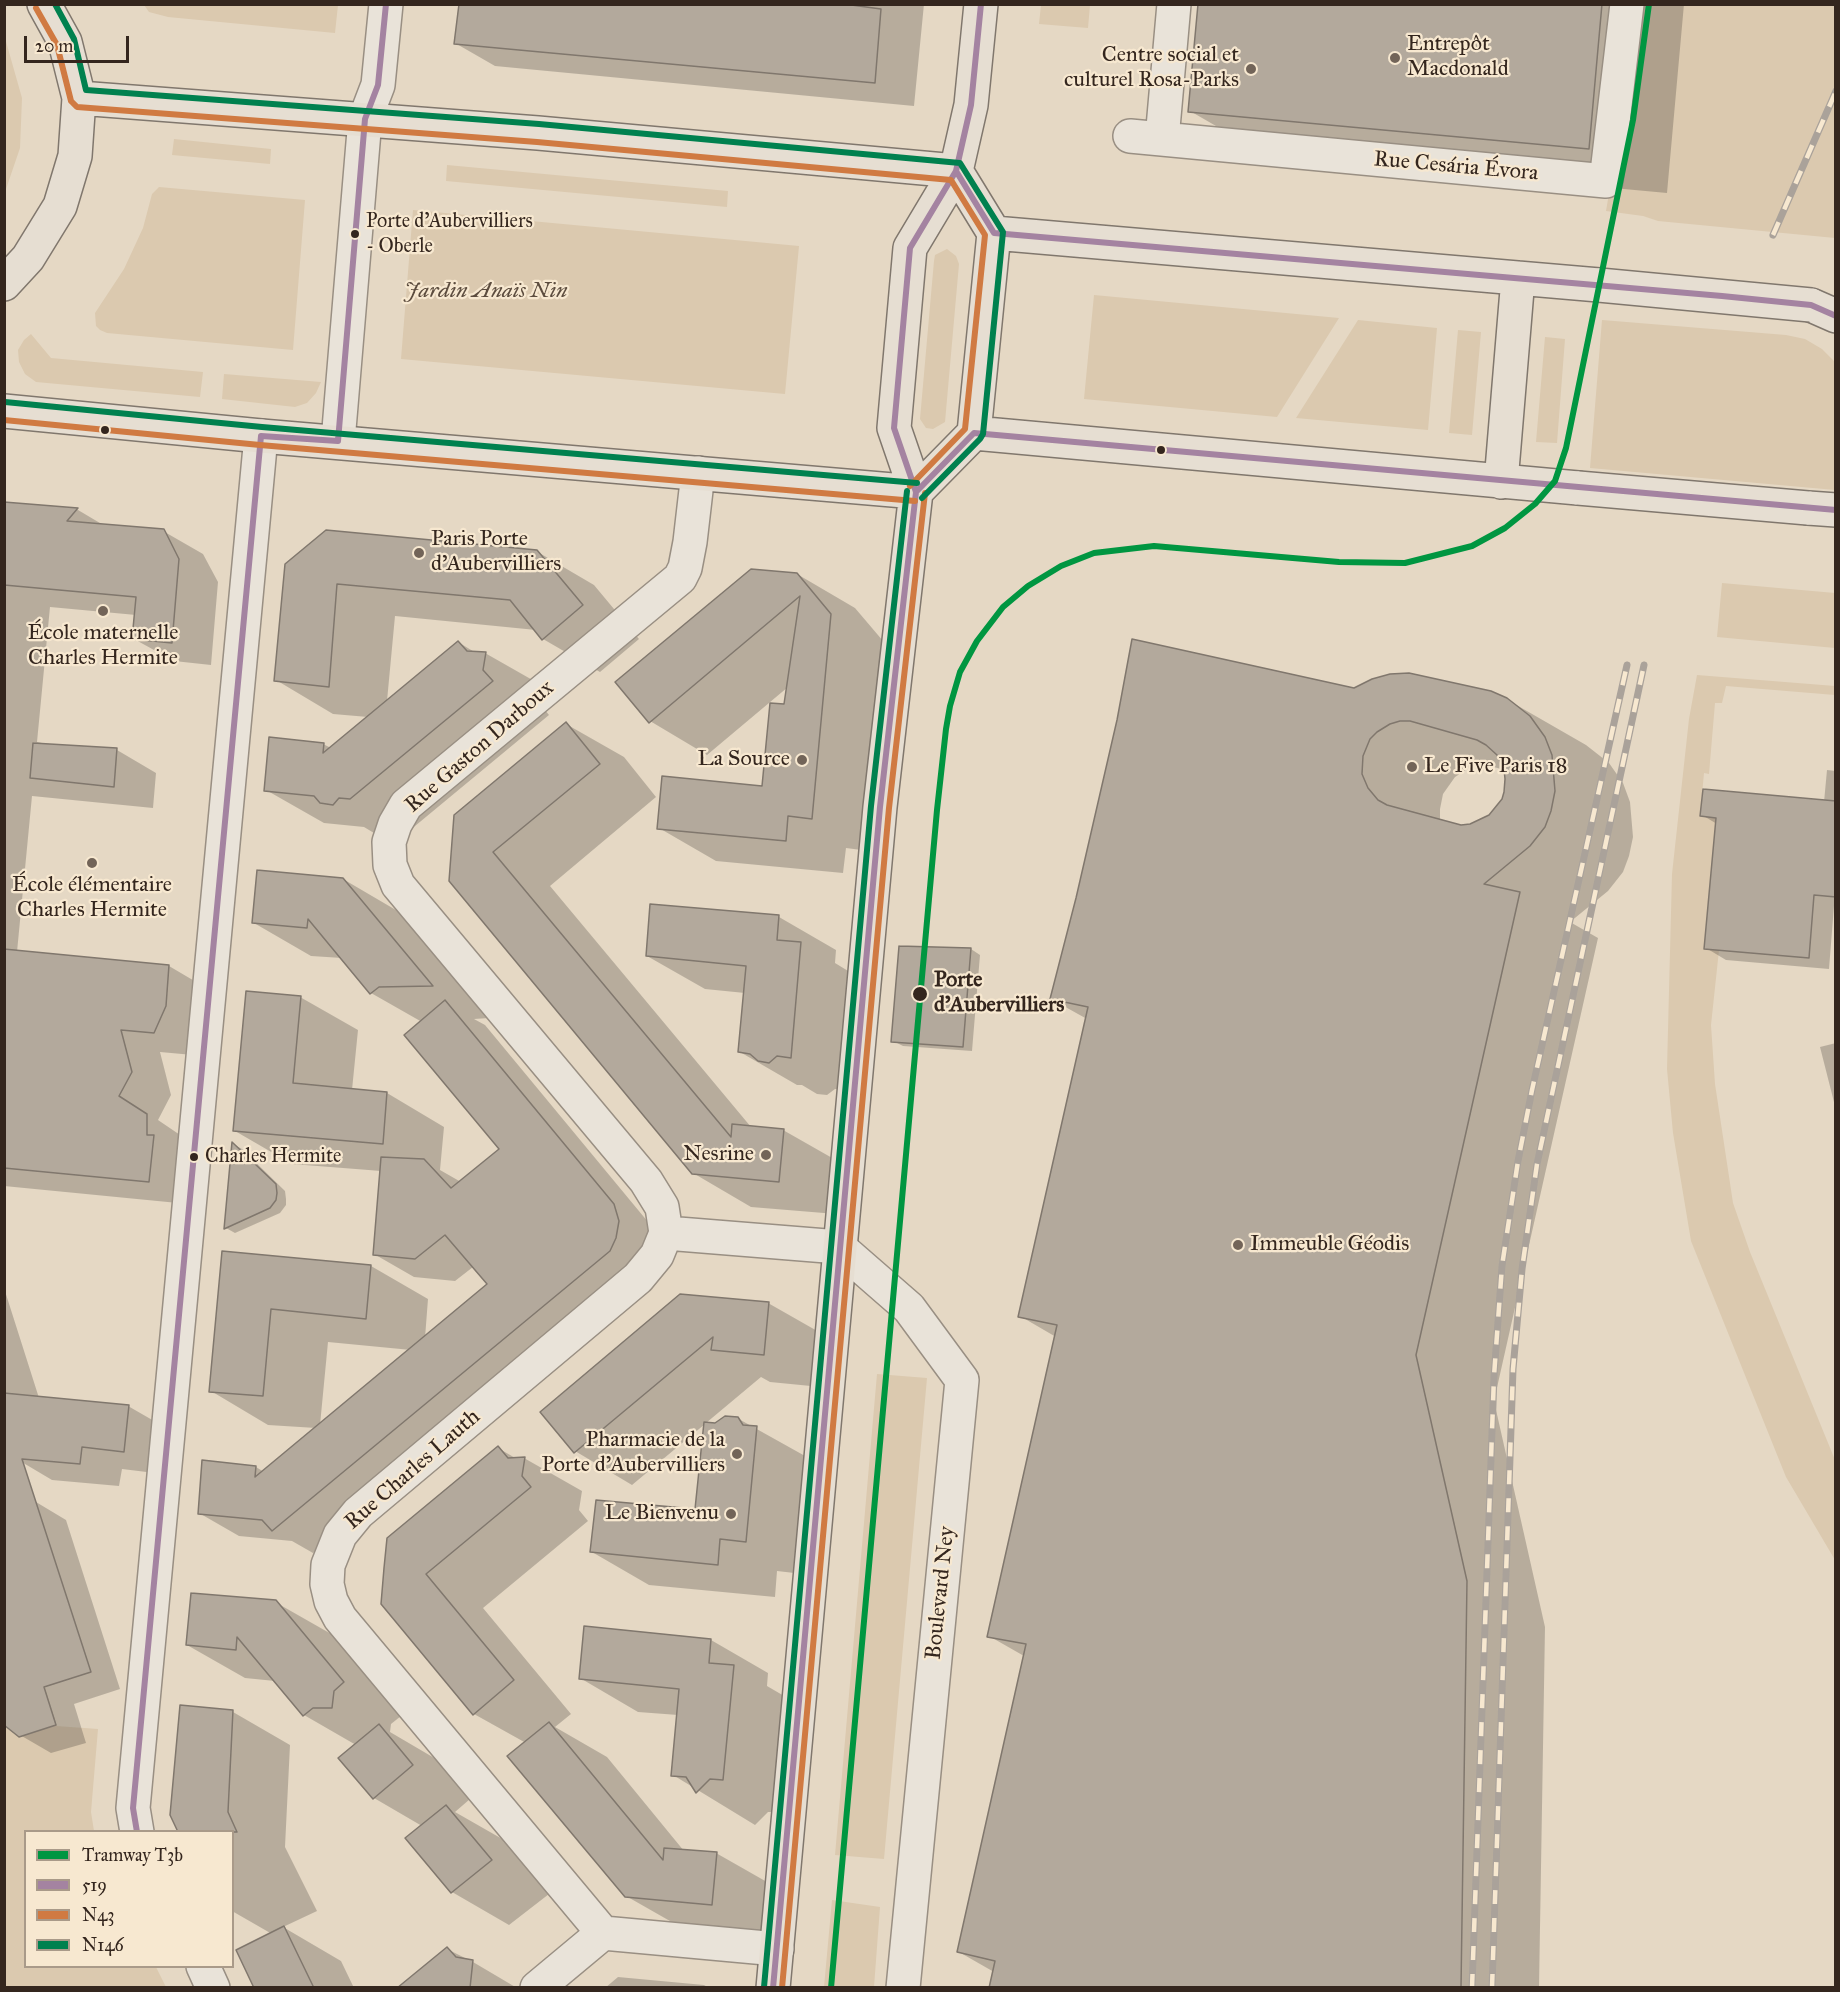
<!DOCTYPE html>
<meta charset="utf-8">
<style>
body{margin:0}
#map{position:relative;width:1840px;height:1992px;overflow:hidden;background:#e5d8c4;font-family:"IM FELL Great Primer",serif}
canvas{display:block}
.frame{position:absolute;inset:0;border:6px solid #34261e;pointer-events:none}
.legend{position:absolute;left:24px;top:1830px;width:210px;height:138px;box-sizing:border-box;background:#f7e8d0;border:2px solid #a99a89;margin:0;padding:8px 10px;list-style:none;font-size:18px;color:#34261e}
.legend li{display:flex;align-items:center;gap:12px;height:30px}
.legend b{width:30px;border:2px solid #a99a89}
.scale{position:absolute;left:24px;top:36px;width:105px;height:27px;box-sizing:border-box;border:3px solid #34261e;border-top:0;padding-left:8px;font-size:18px;line-height:21px;white-space:nowrap;color:#34261e;-webkit-text-stroke:4px #f7e8d0;paint-order:stroke}
</style>
<div id="map">
<canvas width="1840" height="1992"></canvas>
<div class="frame"></div>
<ul class="legend">
<li><b style="height:8px;background:#009641"></b>Tramway T3b</li>
<li><b style="height:8px;background:#a483a1"></b>519</li>
<li><b style="height:8px;background:#d07a42"></b>N43</li>
<li><b style="height:8px;background:#00814f"></b>N146</li>
</ul>
<div class="scale">20 m</div>
</div>
<script>
const ctx = document.querySelector('canvas').getContext('2d');
ctx.lineJoin = 'round';
function fill(path, color) { ctx.fillStyle = color; ctx.fill(path, 'evenodd'); }
const toPath = rows => new Path2D(rows.map(r => 'M' + r).join(''));
function strokePath(path, color, width, dash) { ctx.strokeStyle = color; ctx.lineWidth = width; ctx.lineCap = dash ? 'butt' : 'round'; ctx.setLineDash(dash || []); ctx.stroke(path); }
function label(font, color, halo, rows, align = 'center') {
  ctx.font = font + ' "IM FELL Great Primer",serif'; ctx.lineWidth = 4.5; ctx.setLineDash([]); ctx.textBaseline = 'middle'; ctx.strokeStyle = halo; ctx.fillStyle = color; for (const [text, x, y, turn = 0] of rows) {
    ctx.save(); ctx.translate(x, y); ctx.rotate((+turn || 0) * Math.PI / 180); ctx.textAlign = isNaN(turn) ? turn : align; if (halo) ctx.strokeText(text, 0, 0); ctx.fillText(text, 0, 0); ctx.restore();
  }
}
fill(toPath([
 [144,5,338,5,335,33,168,17,149,12],
 [1041,5,1090,5,1088,28,1039,24],
 [1641,5,1835,5,1835,238,1658,221,1643,216,1606,211],
 [5,38,22,98,20,148,5,192],
 [174,139,271,149,270,164,172,155],
 [447,165,728,191,727,207,446,181],
 [159,187,305,200,293,350,107,333,100,330,96,326,95,313,124,269,143,228,152,194],
 [413,210,799,246,785,394,401,359],
 [947,249,956,256,959,264,945,422,933,429,926,428,920,419,934,261,935,255],
 [1094,295,1339,318,1277,417,1084,399],
 [1358,320,1437,328,1428,430,1296,418],
 [1602,320,1786,335,1805,339,1822,349,1835,362,1835,490,1590,468],
 [1458,330,1481,332,1472,435,1449,433],
 [31,334,51,358,203,372,200,397,36,382,25,374,19,362,18,350,24,340],
 [1545,337,1565,339,1557,443,1536,442],
 [224,374,321,382,316,393,307,403,295,407,222,399],
 [1722,583,1835,593,1835,648,1717,637],
 [1697,675,1835,686,1835,695,1726,686,1722,703,1715,703,1709,774,1704,773,1700,816,1716,818,1704,948,1719,950,1711,1025,1715,1084,1733,1203,1750,1252,1835,1460,1835,1560,1786,1477,1691,1241,1673,1133,1667,1069,1672,874,1689,719],
 [877,1374,927,1378,884,1859,835,1855],
 [4,1560,57,1726,98,1729,91,1812,94,1831,26,1832,26,1966,156,1967,166,1987,5,1987],
 [832,1900,880,1907,874,1987,824,1987]
]), '#dbc9af');
fill(toPath([
 [459,4,924,4,914,106,495,66,455,43],
 [1200,4,1684,4,1667,193,1268,156,1190,111],
 [4,503,78,510,105,526,163,531,203,554,218,582,211,665,174,661,134,639,136,615,50,607,37,742,57,746,117,750,156,773,153,808,32,796,17,952,169,966,208,989,193,1055,160,1052,171,1095,158,1120,186,1139,188,1204,4,1186],
 [536,551,594,585,639,639,600,672,543,639,536,630,395,616,387,701,458,642,476,653,485,653,543,686,540,704,549,715,409,831,379,836,364,827,324,823,266,790,323,744,331,748,368,717,333,714,276,680,287,565],
 [797,574,855,608,889,648,869,851,846,848,843,873,716,861,659,828,763,787,785,706,788,687,707,755,650,721],
 [1355,690,1506,699,1586,745,1609,763,1623,783,1630,802,1633,837,1629,856,1623,872,1608,891,1570,922,1598,938,1494,1401,1545,1627,1539,1988,991,1988,994,1972,959,1952,1024,1656,989,1636,1056,1337,1020,1316,1087,1019,1051,999],
 [1490,766,1505,770,1507,779,1503,800,1490,816,1471,825,1461,826,1440,821,1440,809,1443,794,1455,777,1469,768],
 [566,724,624,757,656,797,550,886,751,1127,783,1130,841,1163,836,1214,751,1207,693,1173,450,880],
 [1827,770,1836,771,1836,906,1834,906,1829,969,1726,960,1706,948,1717,824,1702,815,1824,802],
 [343,879,401,913,489,1018,474,1019,485,1025,653,1228,649,1274,313,1553,292,1541,239,1536,199,1513,256,1467,264,1472,316,1428,268,1425,211,1391,223,1252,371,1266,428,1299,425,1338,489,1284,473,1267,455,1281,414,1277,374,1254,381,1171,292,1164,235,1131,300,997,358,1030,352,1090,387,1093,444,1127,440,1170,461,1182,501,1149,422,1022,371,993,342,958,311,956,254,923],
 [328,1342,411,1350,320,1425],
 [779,917,836,950,835,963,858,977,848,1090,835,1089,827,1095,817,1094,802,1085,797,1085,740,1052,745,993,705,989,647,956],
 [971,949,980,955,972,1051,903,1046,893,1041],
 [1836,1043,1836,1110,1820,1047],
 [233,1144,242,1149,285,1191,286,1199,286,1205,280,1213,235,1233,226,1228],
 [4,1288,39,1398,128,1406,168,1429,163,1474,122,1469,119,1486,52,1480,20,1461,4,1458],
 [768,1303,826,1336,821,1387,770,1382,761,1377,706,1423,715,1424,737,1418,814,1461,803,1574,777,1571,775,1597,649,1585,592,1552,696,1511,705,1424,632,1485,575,1451,542,1412],
 [498,1448,517,1459,524,1458,582,1491,579,1510,588,1521,483,1608,571,1714,555,1727,607,1757,684,1851,716,1853,774,1886,769,1937,684,1929,626,1896,526,1743,474,1714,383,1603],
 [36,1502,66,1520,120,1689,74,1704,86,1743,51,1753,20,1735],
 [275,1602,333,1635,401,1716,391,1724,390,1732,436,1759,470,1799,455,1812,504,1840,549,1894,509,1925,452,1892,422,1826,374,1798,356,1745,304,1715,275,1681,245,1678,187,1645],
 [711,1640,768,1673,767,1686,791,1700,780,1812,768,1812,755,1825,673,1775,678,1715,638,1712,580,1678],
 [233,1712,290,1745,285,1847,317,1911,283,1927,341,1961,354,1988,256,1988,272,1934,232,1911,232,1832,180,1832],
 [447,1949,473,1962,517,1988,400,1988],
 [618,1977,704,1985,709,1988,605,1988]
]), '#0003');
const building = toPath([
 [459,4,844,4,881,9,875,83,454,44,459,4],
 [1198,4,1602,4,1589,149,1188,112,1198,4],
 [4,502,78,508,67,521,164,529,179,559,172,643,132,639,136,597,4,585,4,502],
 [326,530,537,550,583,605,542,640,510,600,337,584,329,687,274,681,285,564,326,530],
 [751,569,797,573,831,614,812,819,788,816,786,841,657,829,662,776,762,786,770,703,784,704,800,596,649,723,615,682,751,569],
 [1132,639,1354,688,1372,679,1390,674,1409,673,1491,691,1507,698,1530,716,1545,737,1552,755,1555,791,1551,811,1545,827,1530,846,1484,884,1520,892,1416,1355,1467,1581,1461,1988,989,1988,995,1961,957,1952,1026,1644,987,1637,1057,1325,1018,1317,1088,1007,1050,999,1076,898,1117,720,1132,639],
 [1400,721,1410,721,1477,740,1486,745,1497,755,1504,769,1505,779,1504,792,1502,799,1489,815,1470,824,1461,825,1387,805,1378,800,1368,788,1362,774,1363,756,1370,739,1377,732,1390,724,1400,721],
 [458,641,467,651,486,652,483,670,493,681,350,799,339,798,333,805,320,803,314,796,264,791,269,737,324,743,323,753,458,641],
 [566,722,600,764,493,852,731,1137,732,1124,784,1129,779,1182,692,1174,449,881,454,815,566,722],
 [33,743,117,748,114,787,30,778,33,743],
 [1703,789,1836,801,1836,897,1814,895,1809,958,1704,949,1716,818,1700,816,1703,789],
 [257,870,343,878,433,986,379,987,370,994,308,919,307,928,252,923,257,870],
 [650,904,779,915,777,940,801,942,791,1058,777,1056,769,1063,758,1061,750,1054,738,1052,746,966,646,956,650,904],
 [899,946,971,948,963,1047,891,1042,899,946],
 [4,949,169,965,166,1006,154,1033,121,1030,132,1072,119,1096,147,1114,147,1135,154,1135,149,1182,4,1168,4,949],
 [246,991,301,996,293,1083,387,1092,383,1144,233,1131,246,991],
 [445,1000,614,1204,619,1221,616,1238,610,1251,272,1531,262,1520,198,1514,202,1460,256,1466,255,1477,487,1284,445,1235,415,1259,373,1255,381,1157,424,1159,451,1188,499,1149,404,1035,445,1000],
 [232,1142,276,1184,277,1193,276,1200,270,1208,224,1229,232,1142],
 [222,1251,371,1265,366,1319,271,1309,263,1396,209,1392,222,1251],
 [680,1294,769,1302,764,1355,711,1350,713,1337,574,1453,540,1412,680,1294],
 [4,1393,129,1405,124,1452,82,1447,80,1464,22,1459,91,1672,44,1687,56,1725,19,1737,4,1725,4,1393],
 [725,1416,738,1417,743,1425,757,1426,746,1542,720,1539,718,1565,590,1552,596,1500,695,1509,704,1422,715,1423,725,1416],
 [498,1446,508,1458,525,1457,522,1476,531,1487,426,1574,514,1680,473,1715,381,1604,384,1568,387,1538,498,1446],
 [191,1593,276,1600,344,1682,334,1691,332,1708,313,1708,303,1716,237,1637,236,1650,186,1645,191,1593],
 [584,1626,711,1639,709,1663,734,1665,723,1780,710,1779,696,1793,686,1777,671,1776,679,1689,579,1679,584,1626],
 [180,1705,233,1710,228,1812,237,1832,178,1832,170,1815,180,1705],
 [549,1722,663,1860,664,1848,717,1852,712,1905,625,1897,507,1756,549,1722],
 [379,1724,413,1765,373,1799,338,1758,379,1724],
 [446,1805,492,1860,451,1893,405,1838,446,1805],
 [284,1926,314,1988,254,1988,236,1950,284,1926],
 [447,1947,456,1957,473,1960,470,1988,397,1988,447,1947]
]);
fill(building, '#b3a99c');
strokePath(building, '#80776d', 1.5);
const minor = toPath([
 [1130,136,1606,181,1627,4],
 [1162,139,1174,4],
 [338,441,365,119,378,85,386,4],
 [666,1233,839,1247,909,1308,962,1380,903,1988],
 [137,1832,133,1808,261,436],
 [603,1933,340,1618,331,1601,327,1584,328,1565,340,1535,358,1513,638,1278,657,1255,666,1233,662,1207,646,1181,398,885,390,865,389,842,395,824,406,805,680,578,685,568,690,542,698,473],
 [203,1966,213,1988],
 [537,1988,603,1933,777,1949]
]);
const major = toPath([
 [79,98,538,133,956,171],
 [994,233,1599,285],
 [4,284,28,258,60,206,75,156,79,98,65,42,44,4],
 [1811,305,1836,316],
 [4,411,261,436,916,492],
 [974,433,1578,488],
 [1501,482,1518,278],
 [916,492,974,433,994,233,956,171],
 [1808,508,1836,510],
 [773,1988,880,807,916,492,894,428,910,248,956,171,971,105,981,4]
]);
strokePath(minor, '#998f83', 36);
strokePath(major, '#80776d', 36);
strokePath(minor, '#e9e3d9', 33);
strokePath(major, '#e6ded2', 33);
const rail = toPath([
 [1773,235,1836,91],
 [1472,1988,1494,1376,1502,1266,1518,1161,1532,1090,1627,665],
 [1492,1988,1513,1369,1522,1269,1537,1164,1644,665]
]);
strokePath(rail, '#aaa29a', 7);
strokePath(rail, '#f7e8d0', 4.5, [14]);
const majorBridge = toPath([
 [1599,285,1811,305],
 [1578,488,1808,508]
]);
strokePath(majorBridge, '#80776d', 36, []);
strokePath(majorBridge, '#e6ded2', 33);
strokePath(toPath([
 [956,171,994,233,1722,296,1811,305,1836,316],
 [916,492,974,433,1836,510],
 [137,1832,133,1808,261,436,338,441,365,119,378,85,386,4],
 [773,1988,880,807,916,492,894,428,910,248,956,171,971,105,981,4]
]), '#a483a1', 6);
strokePath(toPath([
 [36,8,57,45,71,101,77,107,537,142,951,180,985,235,965,429,910,486],
 [4,420,260,445,915,501],
 [782,1988,889,808,925,493]
]), '#d07a42', 6);
strokePath(toPath([
 [55,4,74,39,86,90,539,124,960,163,1003,232,983,434,980,439,922,498],
 [5,402,262,427,917,483],
 [764,1987,871,806,907,491]
]), '#00814f', 6);
strokePath(toPath([
 [831,1988,937,810,946,729,950,706,960,672,977,641,1003,607,1028,586,1061,566,1094,553,1154,546,1339,562,1405,563,1472,546,1505,528,1535,504,1555,481,1566,448,1633,120,1649,4]
]), '#009641', 6);
for (const [x, y, r, color] of [
 [1395,58,6,"#726458"],
 [1251,69,6,"#726458"],
 [355,234,5,"#34261e"],
 [105,430,5,"#34261e"],
 [1161,450,5,"#34261e"],
 [419,553,6,"#726458"],
 [103,611,6,"#726458"],
 [802,760,6,"#726458"],
 [1412,767,6,"#726458"],
 [92,863,6,"#726458"],
 [920,994,8,"#34261e"],
 [766,1155,6,"#726458"],
 [194,1157,5,"#34261e"],
 [1238,1245,6,"#726458"],
 [737,1454,6,"#726458"],
 [731,1514,6,"#726458"]
]) { const dot = new Path2D(); dot.arc(x, y, r, 0, 2 * Math.PI); ctx.fillStyle = color; ctx.fill(dot); strokePath(dot, '#f7e8d0', 2); }
label('20px', '#34261e', '#f7e8d0', [
 ["Porte d'Aubervilliers",366,222],
 ["- Oberle",366,247],
 ["Charles Hermite",205,1157]
], 'left');
label('22px', '#34261e', '#f7e8d0', [
 ["Entrepôt",1407,45,"left"],
 ["Macdonald",1407,70,"left"],
 ["Centre social et",1239,56],
 ["culturel Rosa-Parks",1239,81],
 ["Paris Porte",431,540,"left"],
 ["d'Aubervilliers",431,565,"left"],
 ["École maternelle",103,634,"center"],
 ["Charles Hermite",103,659,"center"],
 ["La Source",790,760],
 ["Le Five Paris 18",1424,767,"left"],
 ["École élémentaire",92,886,"center"],
 ["Charles Hermite",92,911,"center"],
 ["Nesrine",754,1155],
 ["Immeuble Géodis",1250,1245,"left"],
 ["Pharmacie de la",725,1441],
 ["Porte d'Aubervilliers",725,1466],
 ["Le Bienvenu",719,1514]
], 'right');
label('22px', '#34261e', '#f7e8d0', [
 ["Rue Cesária Évora",1456,167,5],
 ["Rue Gaston Darboux",480,747,-41],
 ["Rue Charles Lauth",413,1470,-41],
 ["Boulevard Ney",941,1593,-84]
]);
label('italic 22px', '#5c4c3e', '#f7e8d0', [
 ["Jardin Anaïs Nin",486,292]
]);
label('bold 22px', '#34261e', '#f7e8d0', [
 ["Porte",934,981],
 ["d'Aubervilliers",934,1006]
], 'left');
</script>
